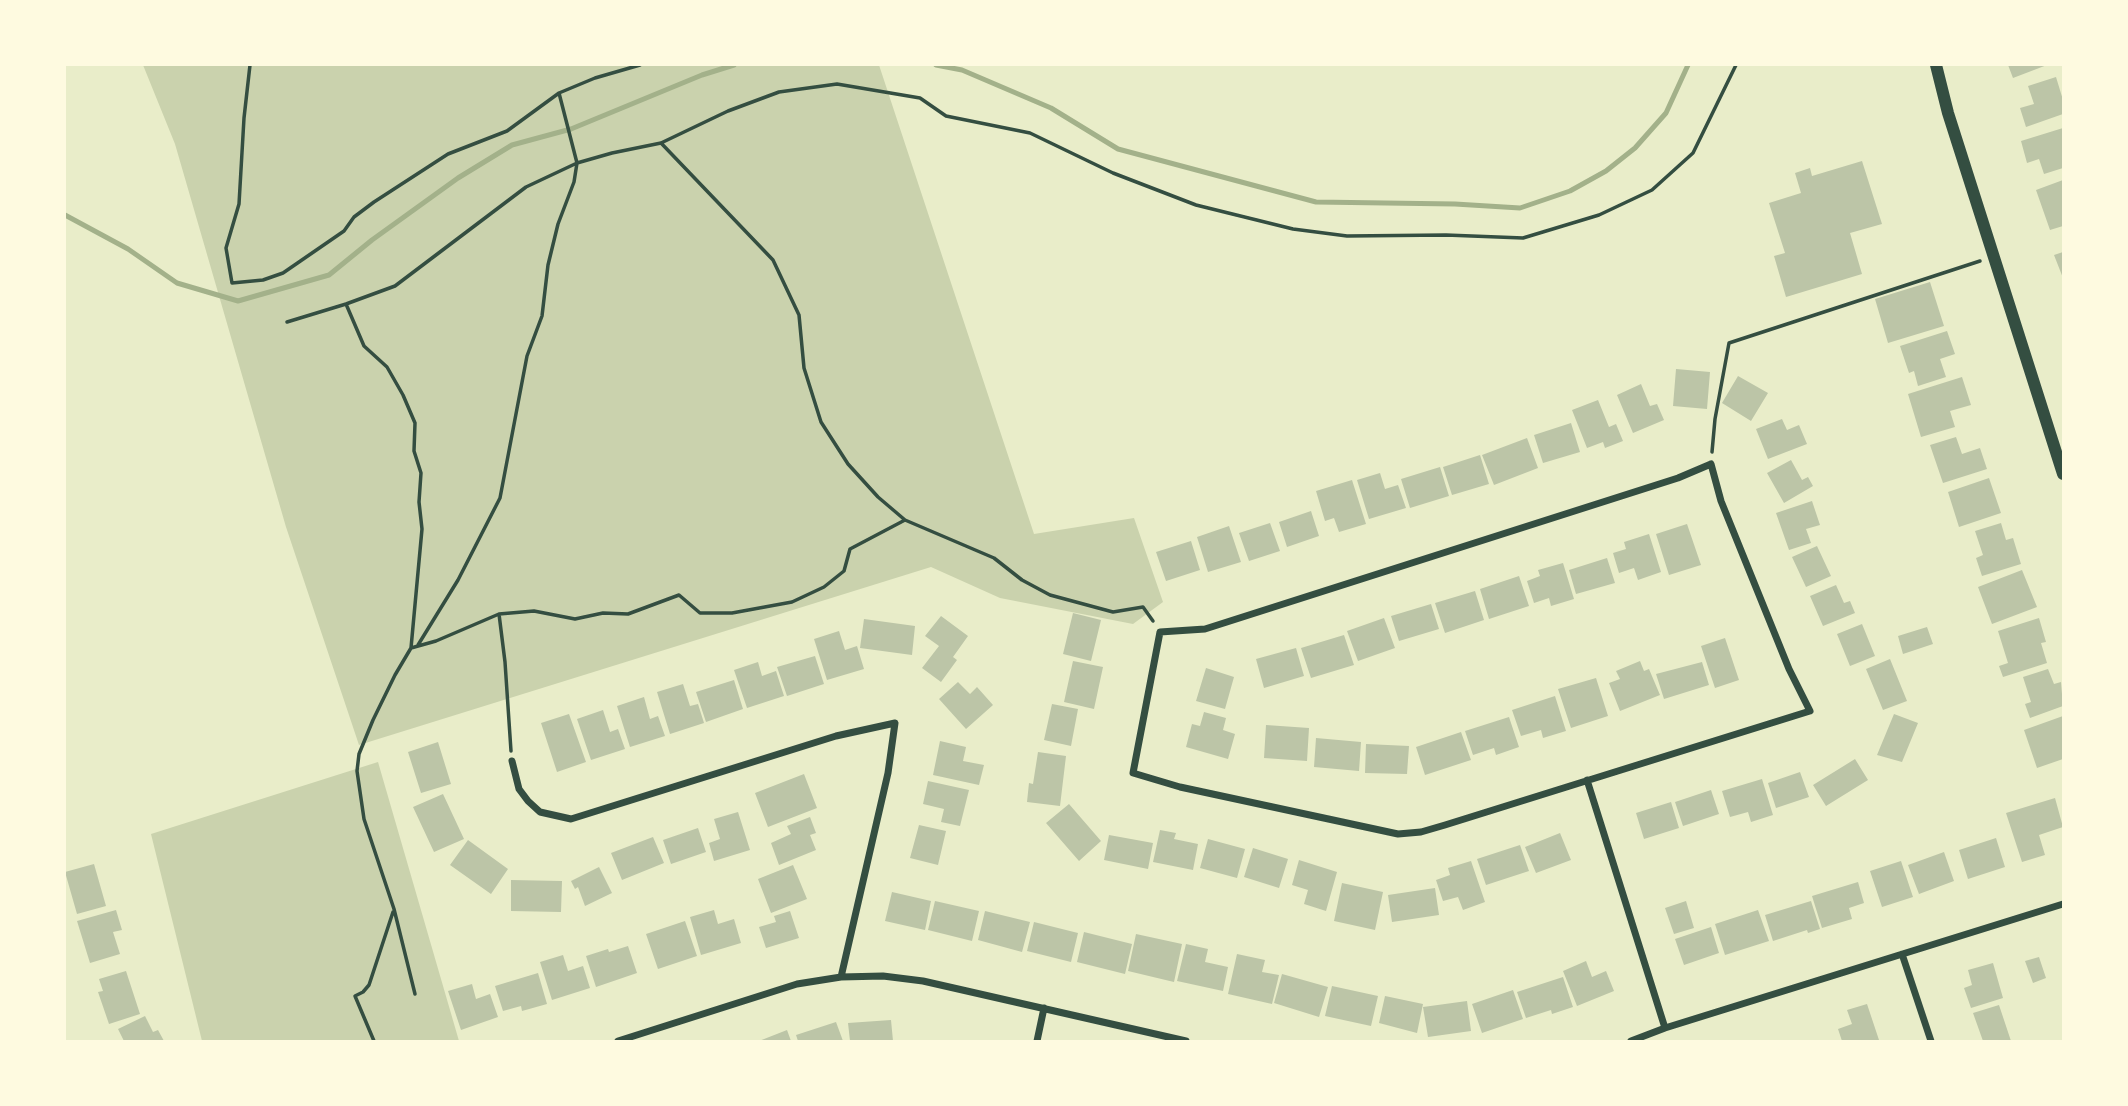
<!DOCTYPE html>
<style>
body{margin:0}
#map{position:relative;width:2128px;height:1106px;overflow:hidden;background:#e9edc9;font-family:Helvetica,sans-serif}
canvas{display:block}
.frame{position:absolute;inset:0;border:66px solid #fefae0;pointer-events:none}
</style>
<div id="map">
<canvas width="2128" height="1106"></canvas>
<div class="frame"></div>
</div>
<script>
const ctx = document.querySelector('canvas').getContext('2d');
ctx.lineJoin = 'round';
function fill(path, color) { ctx.fillStyle = color; ctx.fill(path, 'evenodd'); }
const toPath = rows => new Path2D(rows.map(r => 'M' + r).join(''));
function strokePath(path, color, width, dash) { ctx.strokeStyle = color; ctx.lineWidth = width; ctx.lineCap = dash ? 'butt' : 'round'; ctx.setLineDash(dash || []); ctx.stroke(path); }
fill(toPath([
 [143,65,879,65,1034,534,1134,518,1163,602,1133,624,1000,598,931,567,359,745,286,527,175,144],
 [378,762,459,1041,202,1041,151,834]
]), '#cad2ad');
strokePath(toPath([
 [936,65,962,70,1051,108,1118,149,1316,202,1455,204,1520,208,1570,191,1606,171,1635,148,1666,113,1688,65],
 [65,215,128,249,177,283,238,301,329,275,372,240,458,178,512,145,571,129,702,75,734,65]
]), '#a3b18a', 5);
fill(toPath([
 [2008,65,2047,65,2013,78],
 [2056,77,2063,100,2063,114,2026,127,2020,108,2034,104,2028,86],
 [2063,128,2063,168,2044,174,2039,159,2027,163,2021,141],
 [1862,161,1882,224,1850,233,1862,274,1786,297,1774,256,1785,253,1769,203,1801,193,1795,173,1810,168,1812,176],
 [2063,180,2063,226,2050,230,2036,190],
 [2063,252,2063,278,2054,255],
 [1930,282,1944,326,1888,343,1875,299],
 [1947,331,1955,354,1940,359,1946,377,1918,386,1914,371,1909,373,1900,346],
 [1676,369,1710,372,1707,409,1673,406],
 [1738,376,1768,393,1751,421,1722,403],
 [1962,377,1971,405,1950,411,1955,427,1921,437,1908,394],
 [1641,384,1650,406,1657,404,1664,420,1633,433,1617,395],
 [1598,400,1609,427,1616,424,1623,441,1605,448,1603,442,1587,448,1572,410],
 [1782,419,1787,430,1799,425,1807,444,1768,459,1756,429],
 [1571,423,1580,452,1543,463,1534,435],
 [1956,437,1962,454,1980,448,1987,469,1943,483,1930,445],
 [1527,438,1538,468,1494,485,1482,455],
 [1480,455,1489,484,1452,495,1443,467],
 [1791,460,1802,480,1808,477,1813,486,1784,503,1767,473],
 [1440,467,1449,496,1410,508,1401,479],
 [1380,473,1385,489,1398,485,1406,508,1369,519,1357,480],
 [1989,478,2001,513,1959,527,1948,492],
 [1352,480,1366,524,1339,532,1334,518,1325,521,1316,491],
 [1812,501,1820,525,1806,529,1811,543,1789,550,1776,513],
 [1311,511,1319,536,1287,547,1279,522],
 [1270,523,1280,551,1249,561,1239,533],
 [2001,523,2006,540,2013,538,2021,564,1982,576,1976,558,1983,555,1975,531],
 [1687,524,1701,565,1669,575,1656,534],
 [1229,526,1241,562,1208,572,1197,537],
 [1649,534,1661,572,1638,580,1634,568,1619,573,1613,553,1626,549,1624,542],
 [1191,541,1200,570,1166,581,1156,552],
 [1817,546,1831,576,1806,587,1792,557],
 [1607,558,1615,583,1576,594,1569,570],
 [1563,563,1574,599,1551,606,1549,598,1534,603,1527,581,1540,576,1538,570],
 [2022,570,2037,607,1992,624,1978,587],
 [1519,576,1529,606,1489,619,1480,589],
 [1836,585,1844,603,1850,601,1855,613,1823,626,1810,596],
 [1475,591,1484,620,1445,633,1435,603],
 [1431,604,1439,629,1399,641,1391,616],
 [1073,613,1101,620,1091,661,1063,654],
 [941,616,968,636,953,657,957,660,941,682,922,668,939,646,925,636],
 [1384,618,1395,648,1358,661,1347,631],
 [2039,618,2046,642,2041,643,2047,663,2003,677,1999,666,2008,663,1998,631],
 [864,619,915,626,912,655,860,648],
 [1862,624,1875,656,1850,666,1837,634],
 [1927,627,1933,644,1903,654,1898,636],
 [839,631,845,650,857,646,864,669,827,680,814,639],
 [1344,635,1354,665,1311,678,1301,648],
 [1725,638,1739,680,1715,688,1701,646],
 [1296,648,1304,676,1264,688,1256,659],
 [815,656,824,684,787,696,777,667],
 [1890,659,1907,701,1883,710,1866,669],
 [1073,661,1103,667,1094,709,1064,702],
 [1640,661,1644,671,1649,669,1660,695,1620,711,1609,683,1620,679,1616,671],
 [758,662,762,676,776,671,784,696,747,708,734,670],
 [1702,662,1709,685,1664,699,1656,674],
 [1206,668,1234,677,1225,709,1196,701],
 [2048,669,2054,684,2061,682,2063,706,2030,718,2025,704,2031,702,2023,677],
 [1596,678,1608,716,1571,728,1558,689],
 [734,680,743,709,706,722,696,692],
 [958,682,970,694,977,687,993,705,966,729,939,699],
 [683,684,690,706,698,704,704,723,670,734,657,692],
 [1555,696,1566,731,1543,738,1541,730,1521,736,1512,710],
 [644,697,650,719,658,716,665,736,630,747,617,706],
 [1052,704,1078,709,1071,746,1044,740],
 [603,710,610,732,618,729,625,749,591,760,577,719],
 [1204,712,1226,718,1223,730,1235,734,1228,759,1186,747,1192,724,1200,726],
 [569,714,586,762,557,772,541,723],
 [1894,714,1918,723,1902,762,1877,755],
 [2063,716,2063,759,2037,768,2024,730],
 [1509,717,1519,747,1496,755,1494,748,1473,755,1465,731],
 [1266,725,1309,728,1307,761,1264,758],
 [1461,732,1471,760,1425,775,1416,747],
 [1316,738,1361,742,1359,771,1314,767],
 [940,741,966,747,963,761,984,765,979,785,933,775],
 [438,742,451,784,421,793,408,752],
 [1366,744,1409,746,1407,774,1365,773],
 [1038,752,1066,756,1060,806,1027,802,1029,783,1033,784],
 [1855,759,1868,780,1826,806,1813,785],
 [1800,772,1809,797,1776,808,1768,783],
 [804,774,817,808,768,827,755,793],
 [1762,779,1773,815,1751,822,1748,812,1730,817,1722,791],
 [928,781,969,790,960,826,941,822,944,809,923,804],
 [1711,790,1719,814,1683,826,1675,802],
 [443,794,464,839,434,852,413,807],
 [2055,798,2063,827,2039,835,2045,855,2022,862,2006,813],
 [1671,802,1679,828,1644,839,1636,813],
 [1069,804,1101,841,1079,861,1046,823],
 [738,812,750,850,714,861,709,843,720,839,714,819],
 [810,817,816,833,810,835,816,850,779,865,771,843,791,834,787,826],
 [919,825,946,831,938,865,910,858],
 [698,828,706,852,671,864,663,840],
 [1160,830,1176,833,1174,839,1198,844,1193,870,1153,862],
 [1560,833,1571,860,1536,873,1525,847],
 [1109,835,1153,843,1148,869,1104,860],
 [653,837,664,863,622,880,611,853],
 [1996,838,2005,867,1968,879,1959,850],
 [1208,839,1245,849,1237,878,1200,868],
 [468,840,508,869,491,894,450,865],
 [1520,845,1529,871,1486,885,1477,859],
 [1253,848,1288,859,1279,888,1244,877],
 [1944,852,1954,881,1919,894,1908,865],
 [1299,860,1337,872,1326,911,1304,904,1308,890,1292,885],
 [1471,861,1485,902,1463,910,1458,897,1443,901,1436,880,1450,875,1448,868],
 [1901,861,1913,897,1882,907,1870,871],
 [94,864,106,906,77,914,65,872],
 [793,865,807,899,771,913,758,879],
 [599,867,612,893,585,906,578,887,575,889,571,881],
 [511,880,562,881,561,912,511,911],
 [1858,882,1864,903,1849,908,1852,919,1822,928,1812,896],
 [1342,883,1383,892,1375,930,1334,921],
 [1435,888,1439,915,1392,922,1388,895],
 [892,892,931,901,925,930,885,921],
 [935,901,979,911,972,941,928,930],
 [1686,901,1694,928,1674,934,1665,908],
 [1811,901,1820,929,1808,933,1807,930,1773,941,1765,915],
 [116,910,122,930,113,932,120,954,90,963,77,921],
 [714,910,718,924,734,919,741,943,701,955,690,917],
 [1758,910,1769,941,1725,955,1715,924],
 [790,911,799,938,766,948,759,927,776,922,774,916],
 [985,911,1030,922,1022,952,978,940],
 [685,921,697,956,658,969,646,934],
 [1034,922,1078,933,1071,962,1027,951],
 [1711,927,1719,953,1684,965,1675,939],
 [1084,932,1132,944,1125,974,1077,962],
 [1136,934,1182,944,1174,982,1128,971],
 [1186,944,1208,949,1205,962,1228,967,1223,991,1177,981],
 [628,946,637,973,596,987,586,956,608,949,609,952],
 [1237,954,1265,960,1262,972,1279,975,1272,1004,1228,994],
 [563,955,568,971,583,966,590,988,552,1000,540,962],
 [2039,957,2046,978,2033,983,2025,961],
 [1586,961,1592,977,1606,971,1614,991,1577,1006,1563,971],
 [1993,963,2003,998,1971,1008,1964,988,1972,985,1968,970],
 [126,971,140,1014,109,1024,98,992,103,991,99,979],
 [538,973,547,1004,522,1011,521,1006,503,1011,495,986],
 [1282,974,1328,987,1319,1017,1274,1003],
 [1563,977,1573,1007,1552,1014,1551,1010,1526,1018,1517,992],
 [472,984,476,999,490,994,498,1017,461,1030,448,991],
 [1332,986,1378,996,1371,1026,1325,1016],
 [1513,990,1523,1019,1482,1033,1472,1004],
 [1385,996,1423,1004,1417,1033,1379,1023],
 [1467,1001,1471,1031,1428,1037,1423,1007],
 [1867,1004,1879,1040,1842,1041,1838,1029,1852,1024,1847,1010],
 [1999,1005,2011,1041,1983,1041,1973,1013],
 [145,1016,153,1032,158,1030,164,1041,124,1041,118,1029],
 [891,1020,893,1041,850,1041,848,1023],
 [836,1022,843,1041,798,1041,796,1035],
 [787,1030,791,1041,759,1041]
]), '#bcc5a7');
strokePath(toPath([
 [250,65,244,118,239,204,226,248,232,283,263,280,283,273,344,231,354,217,374,202,448,154,507,131,559,93,595,78,640,65],
 [661,143,773,260,799,315,804,368,821,422,848,464,878,497,905,520,994,558,1022,580,1050,595,1113,612,1143,607,1153,621],
 [346,304,364,346,387,367,403,395,415,423,414,451,421,473,419,502,422,529,411,648],
 [287,322,346,304,395,286,526,187,577,163,612,153,661,143,728,111,779,92,837,84,920,98,946,116,1030,133,1113,173,1196,205,1293,229,1347,236,1446,235,1523,238,1599,215,1652,190,1693,153,1736,65],
 [1712,452,1715,419,1729,343,1980,261],
 [499,614,505,662,511,751],
 [418,645,458,580,500,498,527,356,542,316,548,265,558,224,574,182,577,163,559,93],
 [415,994,394,909,364,819,357,771,359,754,373,720,395,675,411,648,436,641,499,614,534,611,575,619,603,613,628,614,679,595,700,613,732,613,792,602,824,587,844,571,850,549,905,520],
 [374,1041,355,996,363,992,369,985,393,912]
]), '#344e41', 3.5);
strokePath(toPath([
 [1711,464,1721,501,1789,669,1810,711,1445,825,1421,832,1398,834,1180,787,1133,773,1160,632,1205,629,1678,478,1711,464],
 [512,761,519,789,528,801,540,812,571,819,836,736,895,723,888,773,841,977],
 [1587,780,1665,1028],
 [1902,954,1931,1041],
 [618,1041,797,984,841,977,883,976,923,981,1186,1041],
 [1037,1041,1044,1008],
 [1631,1041,1665,1028,2063,904]
]), '#344e41', 7);
strokePath(toPath([
 [1936,65,1948,113,2063,474]
]), '#344e41', 12);
</script>
